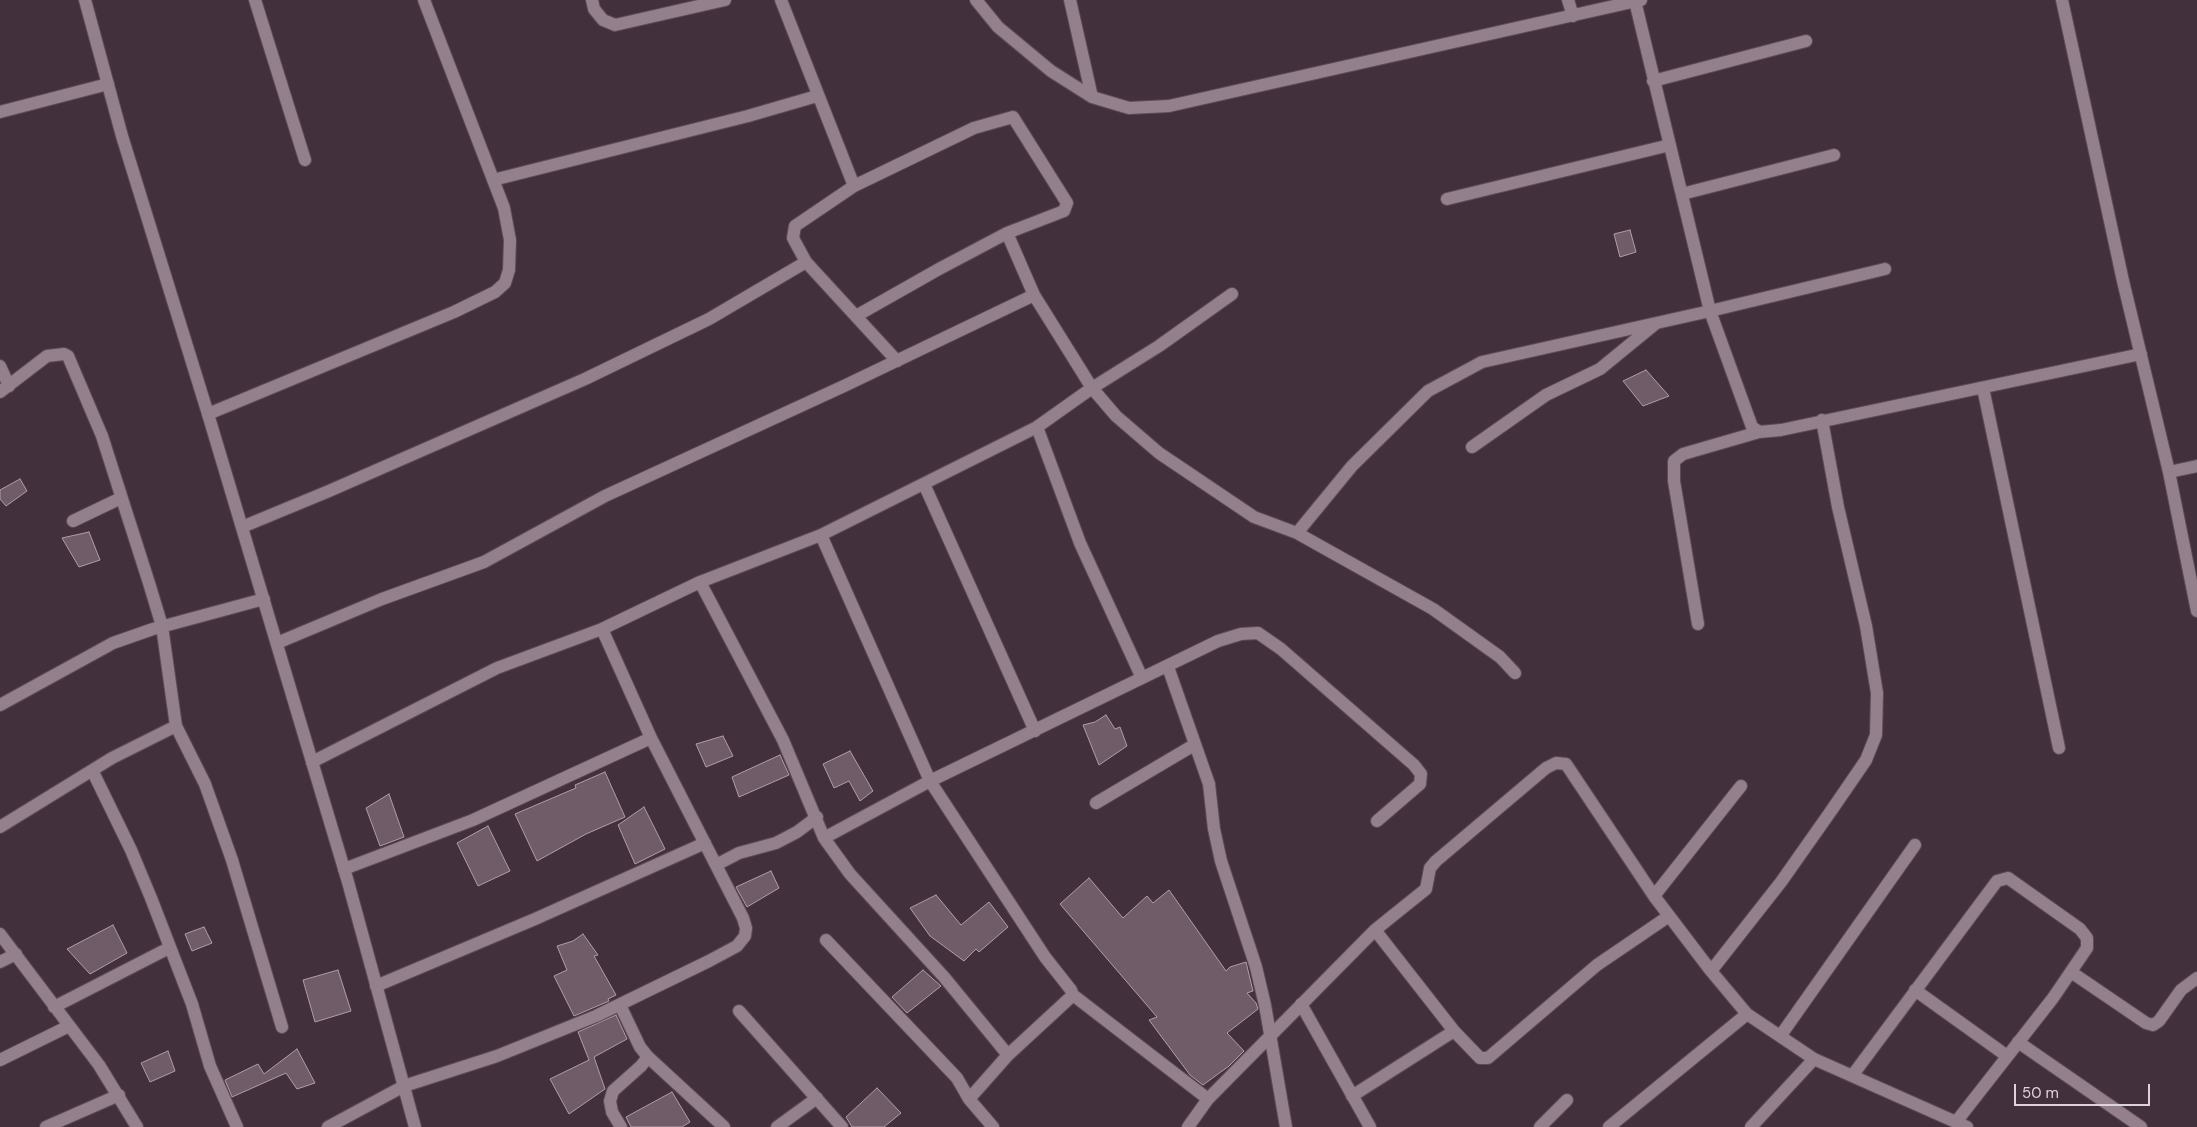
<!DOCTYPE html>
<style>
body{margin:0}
#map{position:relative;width:2197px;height:1127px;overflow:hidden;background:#42303c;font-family:"DM Sans",sans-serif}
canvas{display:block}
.scale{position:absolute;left:2014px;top:1084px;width:136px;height:22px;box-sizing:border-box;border:2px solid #dfd3db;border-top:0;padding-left:6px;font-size:15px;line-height:18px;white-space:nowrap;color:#dfd3db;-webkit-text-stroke:4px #42303c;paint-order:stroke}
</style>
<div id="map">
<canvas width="2197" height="1127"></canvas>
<div class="scale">50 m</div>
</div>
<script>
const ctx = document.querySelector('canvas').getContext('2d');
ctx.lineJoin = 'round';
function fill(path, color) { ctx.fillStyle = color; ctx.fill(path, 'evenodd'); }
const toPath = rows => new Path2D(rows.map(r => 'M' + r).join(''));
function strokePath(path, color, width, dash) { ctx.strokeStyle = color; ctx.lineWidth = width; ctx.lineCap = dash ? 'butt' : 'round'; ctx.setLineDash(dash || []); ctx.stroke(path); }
const building = toPath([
 [1630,230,1636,252,1620,257,1614,234,1630,230],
 [1646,370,1669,396,1643,406,1623,381,1646,370],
 [20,479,27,491,6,506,0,499,0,490,20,479],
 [89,532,100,560,79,567,62,538,89,532],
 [1106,715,1115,729,1120,727,1127,746,1099,765,1083,725,1095,722,1106,715],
 [723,736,733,756,706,767,696,744,723,736],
 [850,751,873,791,860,801,849,781,834,788,823,764,850,751],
 [780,755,789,775,739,797,732,777,780,755],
 [605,772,625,817,586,834,537,861,515,814,576,788,575,785,605,772],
 [389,794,404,837,380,846,366,808,389,794],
 [644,807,665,849,635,864,618,825,644,807],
 [488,826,510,871,478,886,457,843,488,826],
 [771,871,779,888,747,907,736,887,771,871],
 [1089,878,1123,918,1147,896,1153,903,1169,890,1226,971,1230,967,1246,962,1253,991,1247,993,1256,1003,1258,1009,1227,1033,1244,1051,1229,1066,1203,1085,1190,1075,1149,1020,1157,1017,1060,904,1089,878],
 [936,895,961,925,989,902,1008,927,979,952,976,949,964,961,930,936,910,908,936,895],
 [113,925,127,953,90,974,67,949,113,925],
 [204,927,212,943,192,951,185,934,204,927],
 [583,934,598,955,594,956,616,995,608,999,609,1001,574,1016,554,976,567,970,557,946,573,941,583,934],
 [338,970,351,1011,315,1022,303,980,338,970],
 [923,970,941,986,907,1013,892,997,923,970],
 [616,1015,627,1039,594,1057,605,1089,569,1114,550,1079,589,1060,578,1032,616,1015],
 [297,1049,315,1083,297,1089,286,1073,232,1097,225,1080,258,1064,264,1074,297,1049],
 [168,1051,175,1071,150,1082,141,1063,168,1051],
 [877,1088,901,1113,884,1127,852,1127,846,1117,877,1088],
 [672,1092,690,1122,682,1127,631,1127,626,1117,672,1092]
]);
fill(building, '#705c69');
strokePath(building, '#b29caa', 1);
const street = toPath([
 [255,0,305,160],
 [592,0,594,9,603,20,615,25,725,0],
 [781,0,854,186],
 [976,0,998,27,1051,71,1092,97,1129,108,1169,106,1641,0],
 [1070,0,1092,97],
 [1568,0,1573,16],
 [2062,0,2123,281,2169,472,2197,611],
 [1635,1,1710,311,1752,427,1759,432,1781,430,2141,354],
 [1653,81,1806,41],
 [0,112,108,84],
 [493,180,748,116,817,96],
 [1682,194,1834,155],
 [1447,199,1670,145],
 [1007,233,1034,295,1092,388,1116,416,1159,453,1254,517,1297,533,1433,609,1500,657,1515,673],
 [856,316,939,269,1007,233,1064,211,1067,203,1013,117,974,128,854,186,795,226,793,238,806,262,897,361],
 [0,366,9,386],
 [1983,388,2059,748],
 [0,392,47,356,64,354,68,356,102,436,149,583,162,626,176,726],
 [208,414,454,312,495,292,505,283,509,270,510,240,504,208,424,0],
 [1037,427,1080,543,1142,678],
 [1472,447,1546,395,1600,369,1655,324],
 [2169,472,2197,466],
 [924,484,1035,731],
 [73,521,121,498],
 [242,527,329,491,585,379,709,319,806,262],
 [1297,533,1352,466,1428,391,1482,362,1710,311,1885,269],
 [821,535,930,781,1045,957,1071,990,1073,995,1008,1055],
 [700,582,783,740,824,838,850,874,944,977,1008,1055,969,1099],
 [1698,624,1674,481,1674,461,1683,454,1759,432],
 [277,643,382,599,484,562,605,496,844,386,1034,295],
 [1168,667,1209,784,1214,829,1221,861,1256,967,1265,1005,1286,1127],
 [0,705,113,643,153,629,264,599],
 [312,762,497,668,602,629,700,582,821,535,1037,427,1092,388,1159,346,1232,294],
 [93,772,131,850,151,898,192,1004,210,1066,237,1127],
 [1096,803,1194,745],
 [0,827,112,758,176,726,205,784,232,860,282,1027],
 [824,838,930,781,1218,641,1241,634,1258,633,1281,649,1414,765,1421,774,1420,784,1377,821],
 [716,865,739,853,776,843,797,832,817,817],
 [344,869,473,820,651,738],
 [1654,896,1741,786],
 [0,934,99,1065,137,1127],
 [826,940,957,1078,969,1099,993,1127],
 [0,962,16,954],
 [1711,971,1781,882,1831,811,1866,760,1876,735,1877,693,1866,626,1838,507,1822,420],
 [2071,972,2146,1023,2153,1025,2159,1021,2181,990,2197,978],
 [376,986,535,919,705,843],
 [1915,990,2007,1056],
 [1073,995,1208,1099],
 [1301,1004,1370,1127],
 [620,1005,640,1047,648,1057,641,1066,613,1091,610,1101,612,1112,621,1127],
 [54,1007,169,948],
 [739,1011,842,1127],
 [1454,1031,1480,1058,1488,1058,1597,965,1669,916],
 [1781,1035,1915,845],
 [2018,1042,2141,1127],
 [648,1057,724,1127],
 [0,1060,69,1026],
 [1852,1076,1997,881,2008,878,2080,929,2087,938,2087,948,2053,998,1956,1122],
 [1352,1096,1454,1031,1375,930],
 [46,1127,119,1095],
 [328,1127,404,1086,497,1056,596,1016,709,961,737,946,745,936,746,928,743,918,651,738,602,629],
 [777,1127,817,1098],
 [1188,1127,1208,1099,1375,930,1426,889,1430,868,1436,861,1546,768,1556,763,1566,764,1654,896,1711,971,1747,1014,1814,1059,1967,1127],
 [1540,1127,1567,1100],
 [1609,1127,1747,1014],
 [1751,1127,1814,1059]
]);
const secondary = toPath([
 [85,0,122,136,208,414,348,882,415,1127]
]);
strokePath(street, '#5b4c57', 14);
strokePath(secondary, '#5b4c57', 14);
strokePath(street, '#947f8d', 12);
strokePath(secondary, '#947f8d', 12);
</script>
